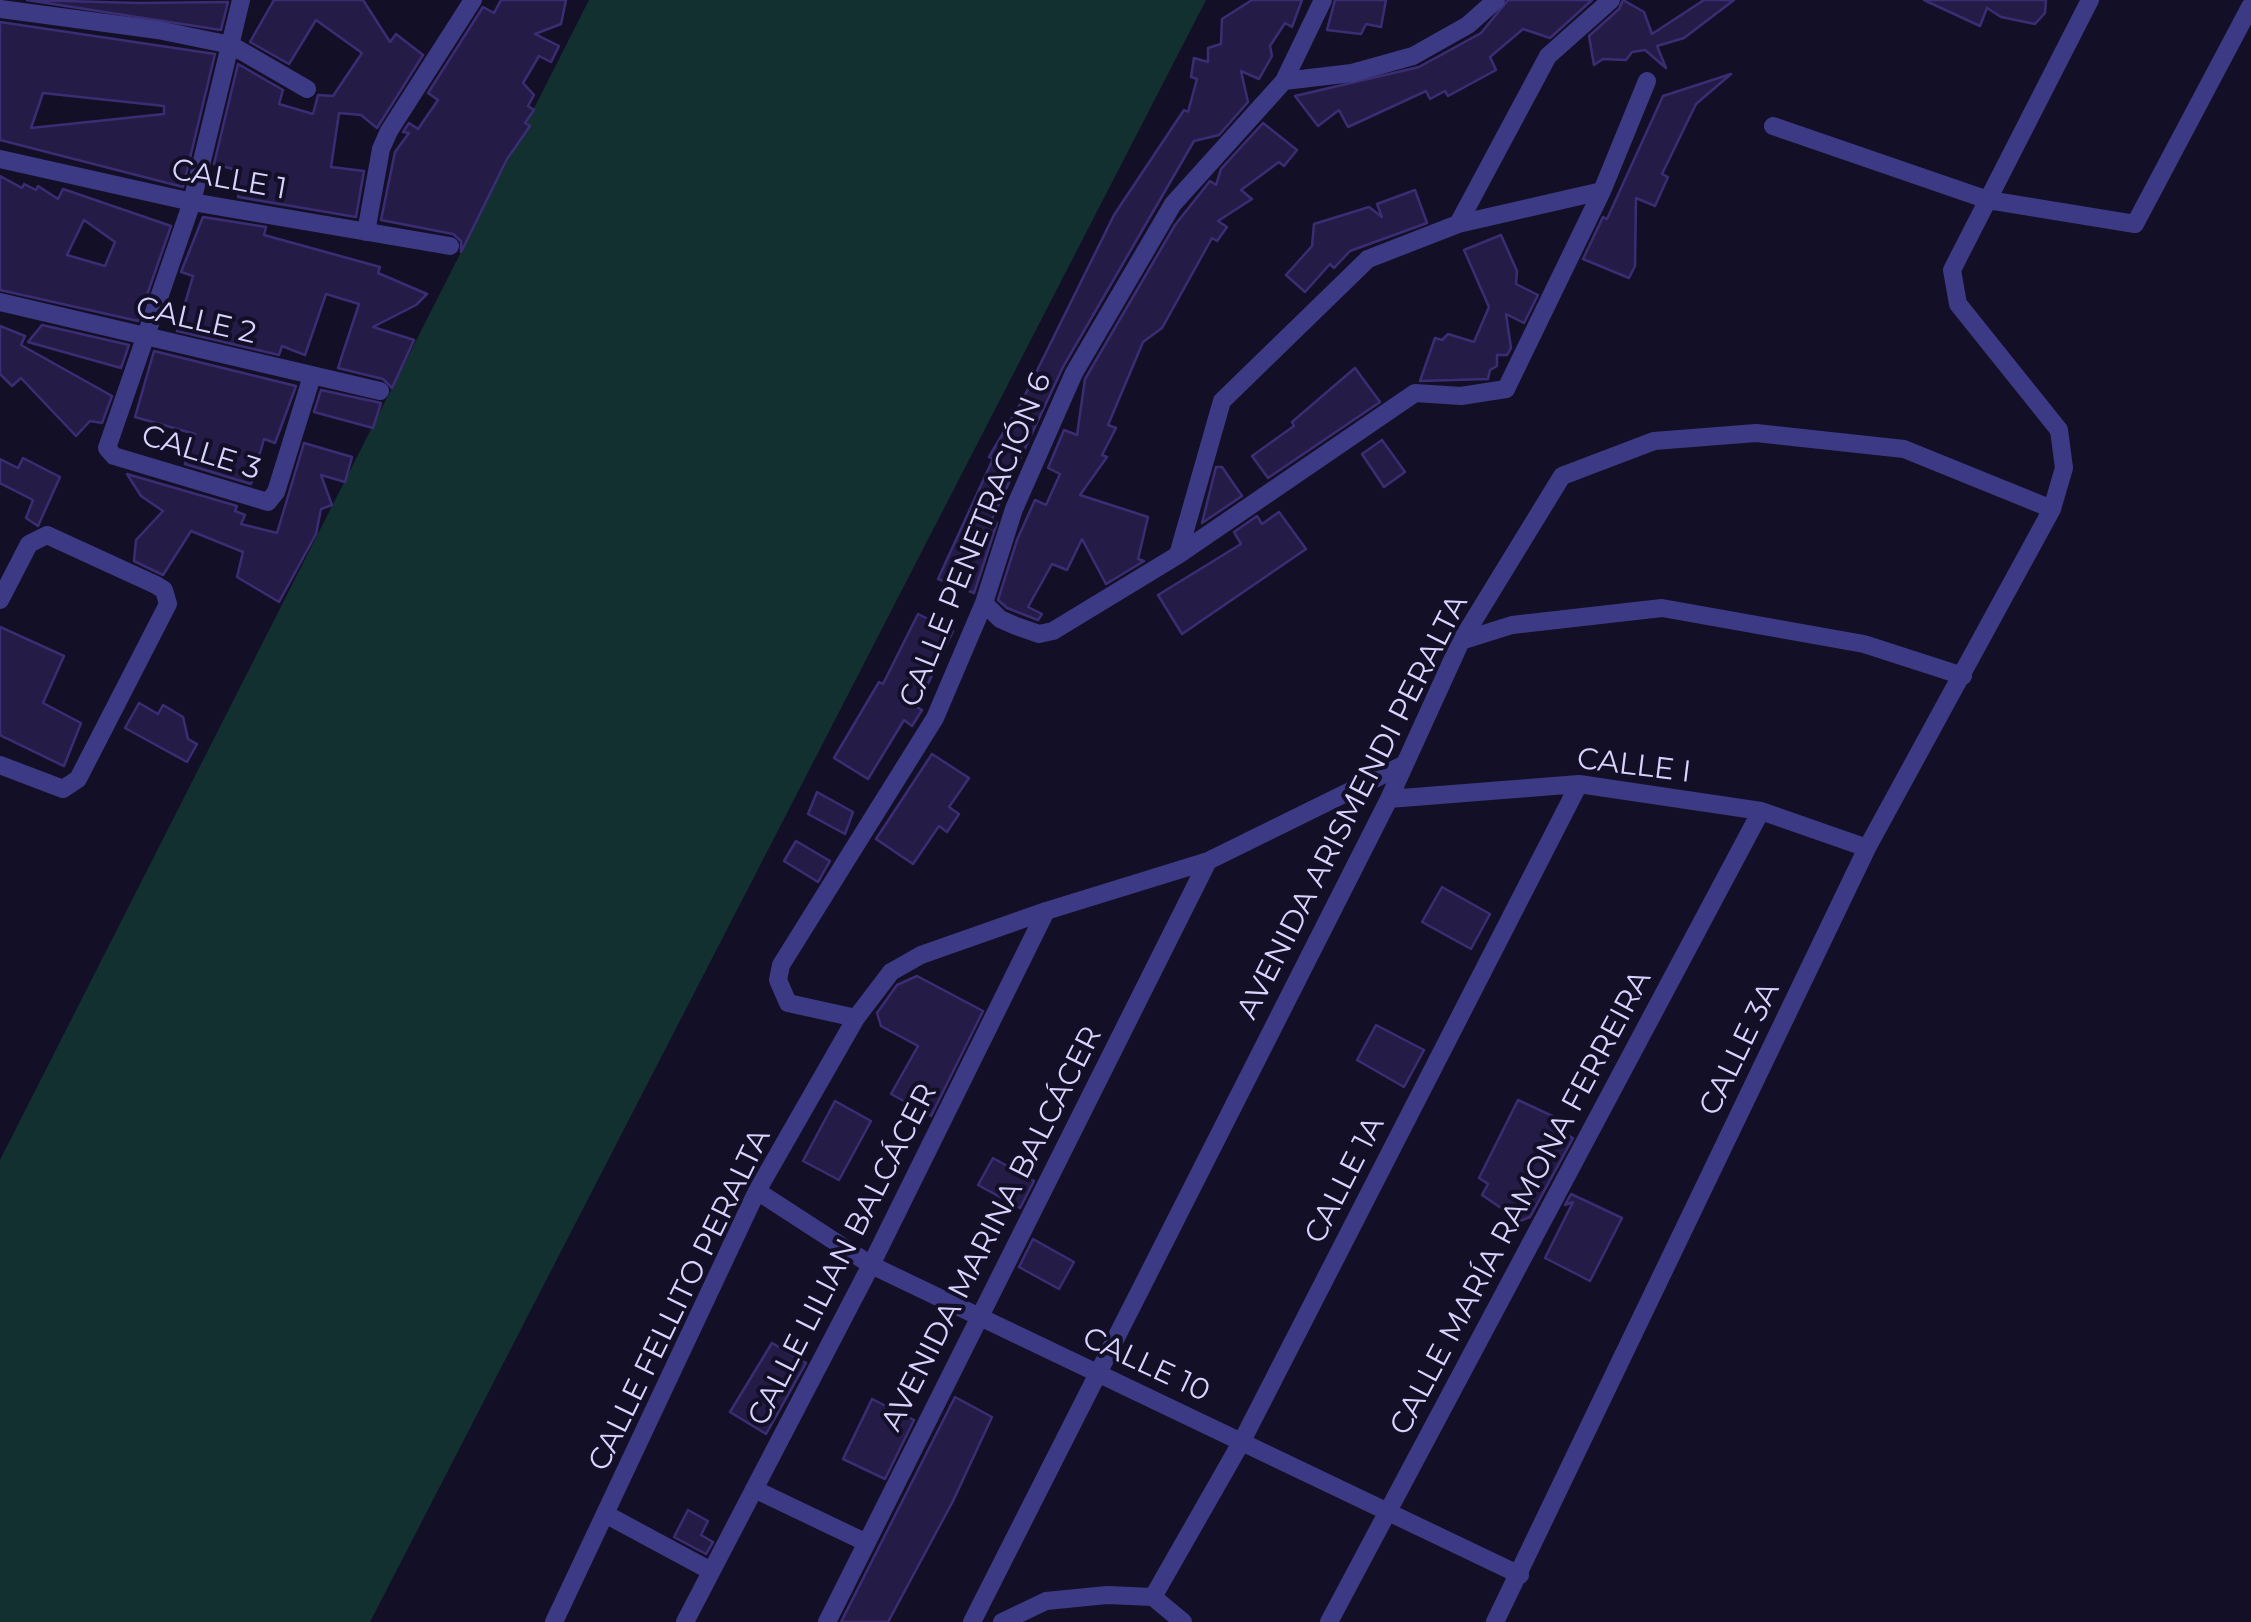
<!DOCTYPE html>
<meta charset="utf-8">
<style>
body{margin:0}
canvas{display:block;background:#130f26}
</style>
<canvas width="2251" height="1622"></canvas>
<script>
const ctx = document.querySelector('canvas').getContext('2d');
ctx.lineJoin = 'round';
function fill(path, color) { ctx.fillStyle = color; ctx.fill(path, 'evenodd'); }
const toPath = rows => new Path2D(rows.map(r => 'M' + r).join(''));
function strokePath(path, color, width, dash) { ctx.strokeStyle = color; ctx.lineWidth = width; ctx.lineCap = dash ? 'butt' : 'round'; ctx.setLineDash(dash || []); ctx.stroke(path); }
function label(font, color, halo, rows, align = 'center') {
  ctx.font = font + ' Montserrat,sans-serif'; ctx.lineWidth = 8; ctx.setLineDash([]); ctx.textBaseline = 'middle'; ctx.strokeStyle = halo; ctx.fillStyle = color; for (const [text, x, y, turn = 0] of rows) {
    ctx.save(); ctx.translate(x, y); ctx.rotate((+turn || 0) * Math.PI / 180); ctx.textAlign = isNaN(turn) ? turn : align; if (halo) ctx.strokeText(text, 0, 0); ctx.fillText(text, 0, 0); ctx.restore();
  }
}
fill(toPath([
 [589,0,1206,0,370,1622,0,1622,0,1160]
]), '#12302f');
const building = toPath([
 [27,0,139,3,228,2,221,30,27,0],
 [274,0,363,0,390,42,396,34,423,55,377,128,361,115,339,113,331,167,364,171,356,217,238,197,240,171,214,164,238,64,283,90,279,104,313,114,318,95,333,96,362,53,316,20,289,64,250,42,274,0],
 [501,0,566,0,561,24,535,34,559,46,551,62,539,56,523,83,534,95,528,106,534,110,525,123,530,126,507,159,461,252,461,241,453,234,381,220,395,152,409,133,403,132,409,123,418,129,438,100,428,93,483,7,494,13,501,0],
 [1252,0,1302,0,1292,27,1285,23,1270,46,1272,56,1259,79,1241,71,1248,102,1219,135,1194,141,1063,367,992,519,997,523,974,593,938,579,993,459,989,457,1022,401,1114,215,1184,110,1188,112,1197,79,1191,77,1194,58,1208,62,1208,48,1221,44,1222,19,1252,0],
 [1335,0,1386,0,1381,27,1366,24,1361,34,1327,30,1335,0],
 [1508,0,1592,0,1550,38,1523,29,1490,57,1496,70,1448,96,1445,91,1430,99,1426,91,1348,127,1339,110,1318,126,1295,96,1419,67,1481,33,1508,0],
 [1623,0,1644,12,1652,34,1704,0,1734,0,1684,38,1657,46,1666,68,1645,50,1632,52,1626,60,1603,59,1594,65,1589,36,1619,9,1623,0],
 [1924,0,2046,0,2045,13,2035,24,2001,17,1987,8,1980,26,1924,0],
 [0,22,215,54,183,187,0,140,0,22],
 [43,93,164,106,164,114,31,128,43,93],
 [1731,74,1696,104,1662,174,1668,177,1655,206,1636,198,1635,266,1629,278,1583,259,1603,217,1607,219,1663,96,1731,74],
 [1263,123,1297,150,1284,166,1279,162,1241,190,1252,199,1218,221,1227,227,1217,241,1212,238,1162,328,1143,342,1108,425,1116,428,1102,455,1107,457,1080,495,1148,517,1138,559,1144,561,1106,584,1082,539,1067,570,1052,564,1028,607,1042,614,1038,620,1007,608,998,600,1017,540,1035,500,1046,505,1060,474,1048,468,1064,430,1077,435,1085,379,1175,225,1210,181,1216,185,1221,169,1263,123],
 [0,176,22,188,24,184,36,190,38,186,58,199,63,189,171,226,138,321,0,290,0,176],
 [84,220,115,242,105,266,67,255,84,220],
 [1415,190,1427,223,1350,251,1334,268,1330,264,1305,292,1286,275,1312,246,1314,224,1369,207,1382,217,1377,204,1415,190],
 [203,217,266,227,264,235,380,267,378,273,427,294,416,305,373,327,414,340,392,388,383,379,338,368,359,304,326,294,305,355,282,346,279,355,177,331,193,276,181,272,203,217],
 [1501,235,1517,271,1516,284,1538,295,1524,323,1506,314,1511,348,1507,355,1497,355,1497,366,1490,370,1488,379,1420,381,1435,338,1442,340,1448,334,1474,342,1489,307,1464,250,1501,235],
 [42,325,129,345,121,368,28,342,42,325],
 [0,326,25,336,21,345,112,396,102,423,90,421,76,436,21,378,12,386,0,374,0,326],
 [154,351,296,386,275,443,264,439,251,484,185,464,195,434,135,417,154,351],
 [1355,368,1380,402,1268,478,1252,456,1294,426,1292,422,1355,368],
 [321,390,381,403,373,428,314,412,321,390],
 [1382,440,1405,472,1384,487,1362,454,1382,440],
 [304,443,352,457,345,482,321,475,332,505,321,509,316,534,279,602,237,577,243,552,191,531,163,575,134,561,136,540,163,511,141,496,127,474,237,506,235,511,245,515,241,524,277,533,304,443],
 [23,458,60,477,38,526,26,518,33,500,0,483,0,459,18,468,23,458],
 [1216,467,1222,467,1242,496,1202,523,1216,467],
 [1279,512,1306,549,1182,634,1158,595,1241,544,1234,532,1257,516,1262,524,1279,512],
 [918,614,953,631,917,707,922,710,912,726,904,720,868,779,834,758,879,682,883,684,918,614],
 [0,627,64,656,43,703,81,723,64,766,0,735,0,627],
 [139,703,158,714,163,705,183,717,188,739,197,744,187,762,125,728,139,703],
 [932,754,969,778,949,807,959,814,947,832,939,826,913,864,876,839,932,754],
 [817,792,853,812,845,834,808,814,817,792],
 [796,841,830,861,818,882,784,861,796,841],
 [1442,887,1490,914,1471,949,1422,922,1442,887],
 [917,976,983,1011,931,1116,891,1094,918,1046,881,1026,877,1013,897,985,917,976],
 [1376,1025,1424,1050,1404,1087,1357,1060,1376,1025],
 [1518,1100,1561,1120,1557,1130,1573,1138,1530,1217,1520,1221,1482,1195,1488,1184,1479,1178,1518,1100],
 [835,1101,871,1121,839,1180,803,1161,835,1101],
 [993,1158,1034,1181,1020,1208,978,1185,993,1158],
 [1571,1194,1622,1218,1590,1281,1545,1258,1573,1202,1565,1205,1571,1194],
 [1033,1239,1074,1262,1059,1289,1019,1267,1033,1239],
 [772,1343,806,1363,766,1434,730,1412,772,1343],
 [955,1397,992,1417,953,1501,888,1622,841,1622,955,1397],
 [872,1399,914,1420,885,1479,843,1459,872,1399],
 [688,1510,708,1521,701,1535,713,1542,706,1554,674,1537,688,1510]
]);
fill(building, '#241b47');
strokePath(building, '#3b2d73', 2.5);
strokePath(toPath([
 [241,0,192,202,107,448,114,456,268,502,276,492,312,376],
 [0,9,158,30,231,45,307,89],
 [1284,81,1352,73,1413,56,1468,25,1496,0],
 [1773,126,1988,200,2135,224,2250,7],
 [0,159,192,202,450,246],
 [1458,224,1548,56,1611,0],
 [366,232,381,149,389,131,473,0],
 [0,302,380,391],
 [1178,555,1222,401,1368,259,1458,224,1602,191],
 [0,600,29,544,47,535,156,585,164,590,168,604,78,779,63,789,0,765],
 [984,603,1000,619,1016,626,1039,634,1053,631,1178,555,1415,393,1461,396,1506,389,1602,191,1647,81],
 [1461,641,1512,625,1662,608,1864,644,1963,676],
 [1389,799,1579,784,1761,811,1867,848],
 [856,1018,788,1003,778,980,781,965,935,718,984,603,1014,509,1074,373,1173,204,1284,81,1323,0],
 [757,1191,871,1265,1520,1575],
 [754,1489,865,1542],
 [607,1515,711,1571],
 [1153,1597,1242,1441,1579,784],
 [554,1622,757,1191,856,1018,891,972,921,955,1046,911,1208,861,1405,764],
 [685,1622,871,1265,1046,911],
 [827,1622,1208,861],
 [972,1622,1389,799,1461,641,1562,476,1654,441,1756,433,1904,449,2052,509],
 [1002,1622,1046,1601,1107,1595,1153,1597,1183,1622],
 [1329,1622,1761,811],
 [1495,1622,1867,848,2052,509,2064,468,2059,430,1958,304,1952,270,2090,0]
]), '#3d3a85', 18);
label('30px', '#d9d4ff', '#130f26', [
 ["CALLE 1",229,180,10],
 ["CALLE 2",196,321,13],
 ["CALLE 3",201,453,17],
 ["CALLE PENETRACIÓN 6",976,540,-68],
 ["CALLE I",1634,766,7],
 ["AVENIDA ARISMENDI PERALTA",1353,807,-63],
 ["CALLE 3A",1740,1049,-64],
 ["CALLE 1A",1345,1180,-63],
 ["CALLE MARÍA RAMONA FERREIRA",1521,1203,-62],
 ["AVENIDA MARINA BALCÁCER",992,1229,-63],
 ["CALLE LILIAN BALCÁCER",843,1255,-63],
 ["CALLE FELLITO PERALTA",680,1300,-64],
 ["CALLE 10",1146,1365,25]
]);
</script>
